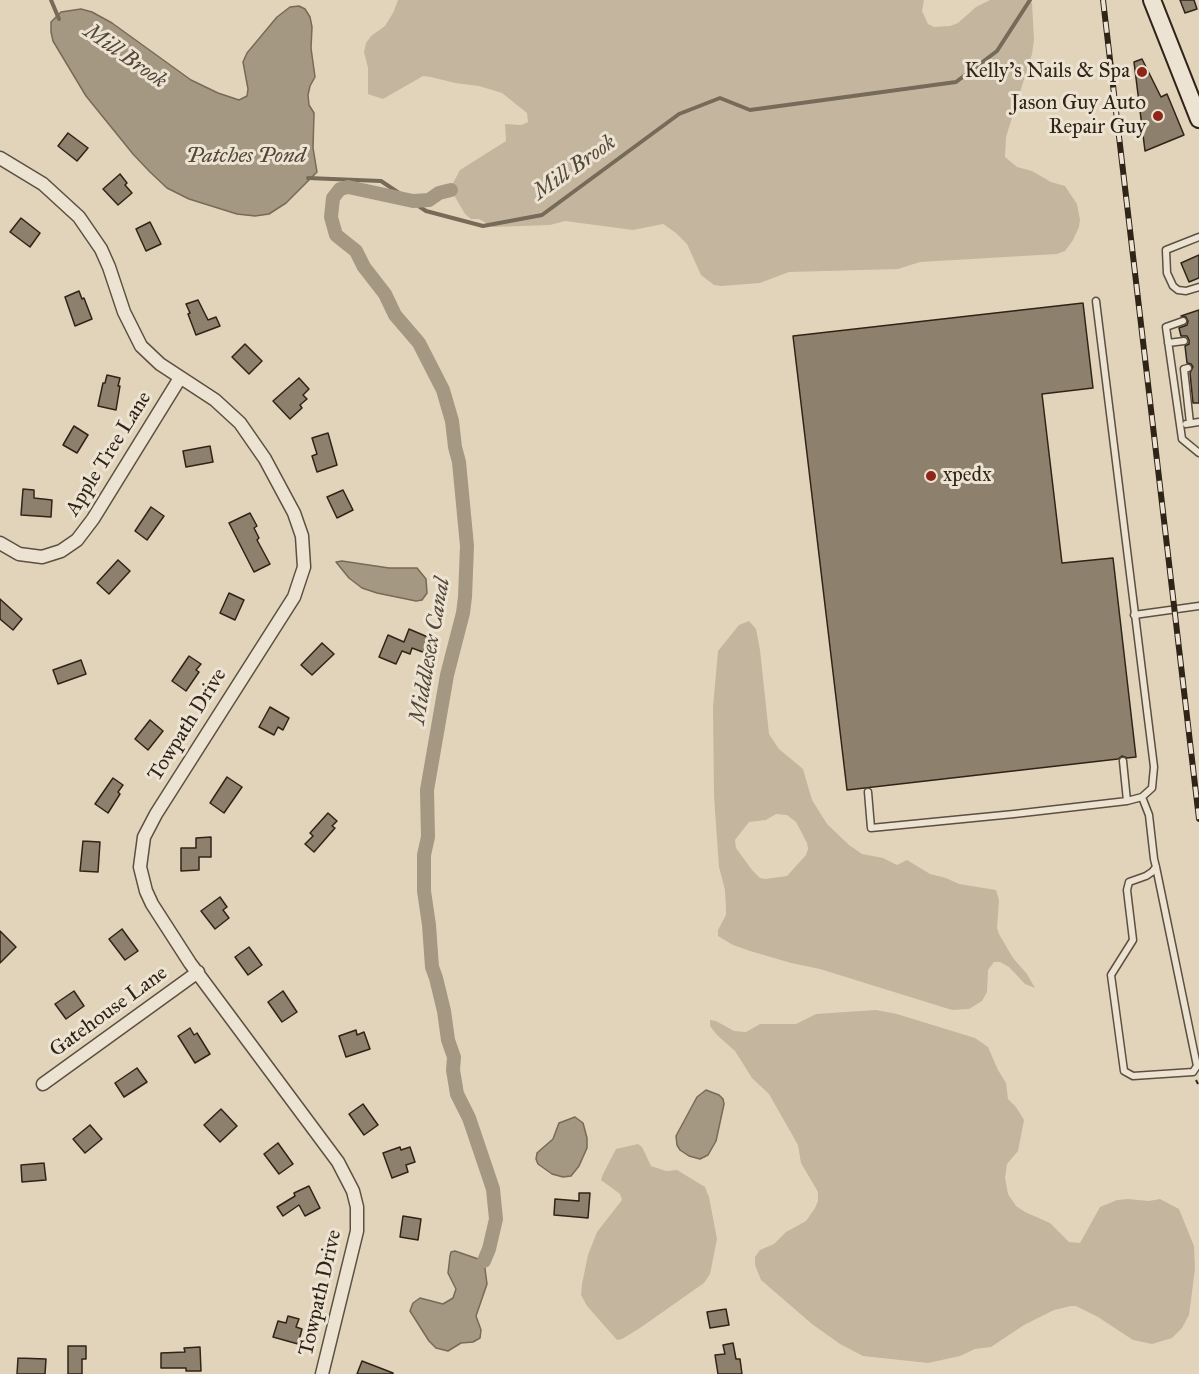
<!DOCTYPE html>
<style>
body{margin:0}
canvas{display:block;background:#e2d4ba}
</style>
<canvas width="1199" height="1374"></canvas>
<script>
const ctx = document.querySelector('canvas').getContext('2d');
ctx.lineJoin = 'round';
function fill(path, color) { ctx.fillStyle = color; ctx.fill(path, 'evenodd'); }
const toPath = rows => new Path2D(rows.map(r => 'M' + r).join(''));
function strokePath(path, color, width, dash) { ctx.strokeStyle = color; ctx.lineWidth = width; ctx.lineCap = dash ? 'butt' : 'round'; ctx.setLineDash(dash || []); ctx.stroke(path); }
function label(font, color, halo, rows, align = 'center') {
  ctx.font = font + ' "IM FELL Great Primer",serif'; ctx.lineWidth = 6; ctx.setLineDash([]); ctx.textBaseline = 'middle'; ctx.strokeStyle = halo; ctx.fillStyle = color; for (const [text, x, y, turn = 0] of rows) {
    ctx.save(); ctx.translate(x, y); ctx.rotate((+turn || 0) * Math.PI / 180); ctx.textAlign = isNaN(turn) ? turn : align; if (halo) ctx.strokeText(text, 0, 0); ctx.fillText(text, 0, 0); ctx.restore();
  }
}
fill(toPath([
 [398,0,924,0,922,11,928,24,934,27,950,26,958,23,976,7,990,0,1027,0,1032,3,1034,40,1032,54,1006,137,1005,157,1017,167,1032,171,1051,182,1065,186,1077,204,1080,220,1079,227,1073,240,1065,251,1057,254,920,262,898,269,789,272,760,283,721,286,714,285,701,275,687,244,676,233,663,224,633,230,565,221,550,225,493,227,479,219,471,219,465,214,451,190,452,185,460,170,506,141,505,124,521,125,528,122,527,113,502,93,479,86,455,83,431,77,423,76,383,99,368,94,368,68,364,52,366,43,371,36,385,26,393,13],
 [749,621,756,629,760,650,769,734,779,749,803,769,812,800,827,824,849,845,862,854,883,858,897,865,907,860,930,874,946,878,959,884,996,890,999,900,997,928,999,934,1013,958,1027,974,1035,988,1025,984,1009,967,1000,962,994,962,988,970,987,992,982,1001,969,1009,952,1010,820,969,791,963,750,951,733,945,718,936,718,930,726,915,726,909,725,890,719,867,714,796,713,707,718,651,739,625],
 [776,814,787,815,796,822,807,843,808,849,806,855,787,876,765,879,760,878,752,870,736,848,735,840,749,822,766,820],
 [876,1010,897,1014,975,1038,988,1047,998,1070,1006,1083,1008,1099,1016,1107,1024,1120,1018,1151,1007,1164,1005,1178,1008,1194,1016,1206,1025,1212,1050,1223,1069,1242,1080,1243,1100,1207,1117,1200,1128,1199,1149,1201,1160,1199,1179,1209,1194,1246,1195,1269,1189,1315,1182,1328,1172,1338,1152,1344,1133,1340,1098,1317,1076,1306,1071,1306,1054,1310,1024,1325,991,1347,975,1349,960,1356,928,1363,863,1356,840,1344,812,1324,761,1280,755,1265,755,1257,760,1250,774,1244,786,1232,806,1221,815,1208,818,1201,818,1192,801,1163,798,1145,769,1094,752,1078,735,1051,717,1035,710,1026,710,1020,716,1021,734,1031,746,1032,760,1024,796,1024,816,1014],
 [638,1144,642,1147,651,1166,666,1171,677,1170,705,1187,709,1197,717,1239,710,1274,704,1283,640,1328,622,1339,617,1340,587,1306,581,1295,582,1284,588,1255,597,1232,622,1200,620,1194,601,1180,603,1174,616,1149]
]), '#c4b69e');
const water = toPath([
 [299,6,305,9,310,17,312,27,311,48,315,77,310,86,308,95,309,105,314,113,313,148,317,172,286,203,269,214,255,216,237,214,189,199,167,188,150,172,133,154,86,96,53,41,51,32,51,22,61,12,81,9,92,12,112,23,191,80,218,93,239,100,247,96,248,89,243,62,247,53,277,17,290,7,299,6],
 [342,561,389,568,417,568,426,579,427,593,422,600,416,601,377,593,362,588,349,578,336,562,342,561],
 [706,1090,719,1095,723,1099,724,1104,716,1141,708,1155,700,1159,689,1156,680,1150,677,1145,676,1136,697,1097,706,1090],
 [575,1117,583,1123,587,1138,587,1148,579,1166,571,1176,563,1177,552,1174,538,1164,536,1159,537,1153,553,1139,559,1123,575,1117],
 [455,1251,484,1261,487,1284,476,1316,481,1330,480,1338,473,1342,461,1343,448,1351,436,1348,429,1341,410,1311,413,1303,420,1298,443,1304,453,1298,456,1289,448,1273,450,1256,451,1252,455,1251]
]);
fill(water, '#a59883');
strokePath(water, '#766a58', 1.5);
strokePath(toPath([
 [51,0,59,19],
 [308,178,381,181,426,211,483,226,542,215,679,114,720,98,750,110,956,82,997,51,1030,0]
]), '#766a58', 4);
strokePath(toPath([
 [451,190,439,193,429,200,413,201,348,187,340,189,333,198,331,217,336,235,356,251,364,267,385,294,395,315,419,343,443,390,452,421,455,447,459,462,467,546,465,597,463,613,447,675,427,790,428,837,424,855,424,891,429,925,432,967,436,978,444,1011,448,1040,454,1057,453,1070,457,1094,469,1118,493,1189,496,1219,489,1249,484,1261]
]), '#a59883', 14);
const building = toPath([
 [1180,0,1194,0,1197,9,1185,13,1180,0],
 [1142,59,1161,97,1167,94,1184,135,1145,151,1134,62,1142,59],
 [68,133,88,148,77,161,58,146,68,133],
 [120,174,127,183,125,185,132,193,118,205,103,189,120,174],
 [21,218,40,233,30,247,10,232,21,218],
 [150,222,161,244,146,251,136,229,150,222],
 [1199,255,1199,278,1189,282,1181,263,1199,255],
 [79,291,82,299,84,298,92,319,75,326,65,297,79,291],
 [198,300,208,320,216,317,220,326,196,335,188,314,190,313,186,304,198,300],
 [1083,303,1093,388,1042,394,1062,563,1113,558,1136,757,1127,758,1122,756,1118,759,847,790,793,336,1083,303],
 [1199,310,1199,403,1193,403,1190,373,1193,367,1191,364,1187,363,1185,346,1189,344,1189,340,1187,336,1181,336,1179,328,1187,325,1188,321,1186,317,1181,316,1199,310],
 [245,344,262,361,249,374,232,357,245,344],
 [107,375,120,378,118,386,120,386,116,410,98,406,103,383,105,383,107,375],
 [299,378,309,389,303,395,307,399,300,405,302,408,290,419,273,401,299,378],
 [74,426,88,435,77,453,63,445,74,426],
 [328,433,337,465,317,472,312,456,317,454,312,438,328,433],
 [210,446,213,462,186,467,183,451,210,446],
 [23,489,34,490,34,498,52,500,51,517,21,515,23,489],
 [343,490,353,510,337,518,327,497,343,490],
 [151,507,164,516,147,540,135,531,151,507],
 [250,513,257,526,254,528,259,538,257,540,270,564,254,572,229,523,250,513],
 [118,560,130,571,109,594,97,583,118,560],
 [229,593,244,600,235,620,220,613,229,593],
 [0,599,22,619,13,630,0,619,0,599],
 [409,629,430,638,429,640,433,641,428,654,412,648,410,654,402,651,396,664,379,657,388,635,404,642,409,629],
 [322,643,334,654,312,675,301,665,322,643],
 [189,656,201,664,196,670,199,672,186,691,172,681,189,656],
 [81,660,86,674,58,684,53,670,81,660],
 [270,707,289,718,283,730,278,727,274,735,259,727,270,707],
 [150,720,163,731,148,750,135,739,150,720],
 [227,777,242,787,224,813,210,803,227,777],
 [113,778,123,785,118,792,120,794,108,813,95,804,113,778],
 [328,813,337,821,332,826,335,828,314,852,305,844,313,836,310,833,328,813],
 [211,837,211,857,199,857,199,870,181,871,181,848,196,848,196,838,211,837],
 [83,841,100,842,98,872,80,871,83,841],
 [220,897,227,907,223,910,229,918,215,929,201,911,220,897],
 [122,929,138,951,125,960,109,939,122,929],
 [0,931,16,947,0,963,0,931],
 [249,947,262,965,248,975,235,957,249,947],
 [74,991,84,1006,66,1019,55,1004,74,991],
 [283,991,297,1012,282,1022,268,1002,283,991],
 [190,1028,194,1035,197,1033,210,1054,195,1063,178,1036,190,1028],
 [356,1030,357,1035,364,1032,370,1049,346,1057,339,1036,356,1030],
 [137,1068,147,1082,124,1097,115,1083,137,1068],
 [363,1104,378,1125,364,1135,349,1114,363,1104],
 [221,1109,237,1126,220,1142,204,1125,221,1109],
 [90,1125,102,1139,85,1153,73,1139,90,1125],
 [278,1143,293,1164,279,1174,264,1154,278,1143],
 [400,1147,401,1150,410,1147,415,1162,406,1165,408,1172,392,1178,383,1153,400,1147],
 [44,1163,46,1180,22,1182,21,1165,44,1163],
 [309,1186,320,1208,305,1216,299,1205,283,1216,277,1207,295,1196,294,1193,309,1186],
 [579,1193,590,1193,588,1218,554,1215,555,1199,579,1201,579,1193],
 [403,1216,421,1219,418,1240,400,1237,403,1216],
 [726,1309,729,1325,710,1328,707,1312,726,1309],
 [288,1316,299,1319,296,1327,302,1329,298,1344,273,1337,278,1321,286,1323,288,1316],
 [733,1343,736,1359,740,1359,742,1374,718,1374,715,1355,725,1354,723,1345,733,1343],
 [68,1346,86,1346,86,1359,82,1359,82,1374,68,1374,68,1346],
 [200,1347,201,1371,186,1371,186,1368,161,1368,161,1353,185,1352,184,1348,200,1347],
 [18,1358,46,1359,45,1374,17,1374,18,1358],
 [362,1361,393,1373,393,1374,357,1374,362,1361]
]);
fill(building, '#8d806c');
strokePath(building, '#302418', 1.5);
const service = toPath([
 [1199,237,1166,250,1167,273,1173,286,1178,290,1186,291,1199,287],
 [1183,321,1166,327,1182,439,1199,453],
 [1168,343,1184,341],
 [1188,368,1184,369,1190,423],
 [1186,424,1199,422],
 [1134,615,1199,606],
 [1123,761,1127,801],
 [868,792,871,828,1014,814,1127,801,1142,797,1152,788,1154,767,1096,301],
 [1142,797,1149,815,1154,859,1156,867,1197,1066,1193,1072,1133,1076,1124,1071,1111,975,1133,940,1127,890,1129,882,1146,876,1152,872,1156,867]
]);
const minor = toPath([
 [0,158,43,184,79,217,101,249,109,267,124,312,141,346,160,364,215,400,240,423,265,459,294,513,302,536,304,567,294,597,156,814,144,837,140,867,146,891,152,904,190,963,338,1162,353,1191,357,1207,357,1231,322,1374],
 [0,543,19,554,42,557,61,551,77,540,93,519,180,378],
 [43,1084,198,972]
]);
const secondary = toPath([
 [1152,0,1199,119]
]);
strokePath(service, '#5c5040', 9);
strokePath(minor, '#5c5040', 15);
strokePath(secondary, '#302418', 20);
strokePath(toPath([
 [1196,1080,1199,1086]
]), '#302418', 2, [4.5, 3]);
strokePath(service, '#ece3d2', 6);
strokePath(minor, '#ece3d2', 12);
strokePath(secondary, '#ece3d2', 16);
const rail = toPath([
 [1103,0,1199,819]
]);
strokePath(rail, '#302418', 6);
strokePath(rail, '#ece3d2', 4, [11]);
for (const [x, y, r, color] of [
 [1142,72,6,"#8f2418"],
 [1158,116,6,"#8f2418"],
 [931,476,6,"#8f2418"]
]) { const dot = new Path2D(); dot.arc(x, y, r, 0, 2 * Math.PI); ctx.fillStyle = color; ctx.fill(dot); strokePath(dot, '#ece3d2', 2); }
label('21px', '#302418', '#ece3d2', [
 ["Kelly's Nails & Spa",1130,72],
 ["Jason Guy Auto",1146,104],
 ["Repair Guy",1146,128],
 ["xpedx",943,476,"left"]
], 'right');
label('21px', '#302418', '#ece3d2', [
 ["Apple Tree Lane",109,454,-58],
 ["Towpath Drive",188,725,-58],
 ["Gatehouse Lane",109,1012,-36],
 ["Towpath Drive",321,1293,-77]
]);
label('italic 22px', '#534738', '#ece3d2', [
 ["Mill Brook",125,57,35],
 ["Patches Pond",246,157],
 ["Mill Brook",575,168,-35],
 ["Middlesex Canal",431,651,-80]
]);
</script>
